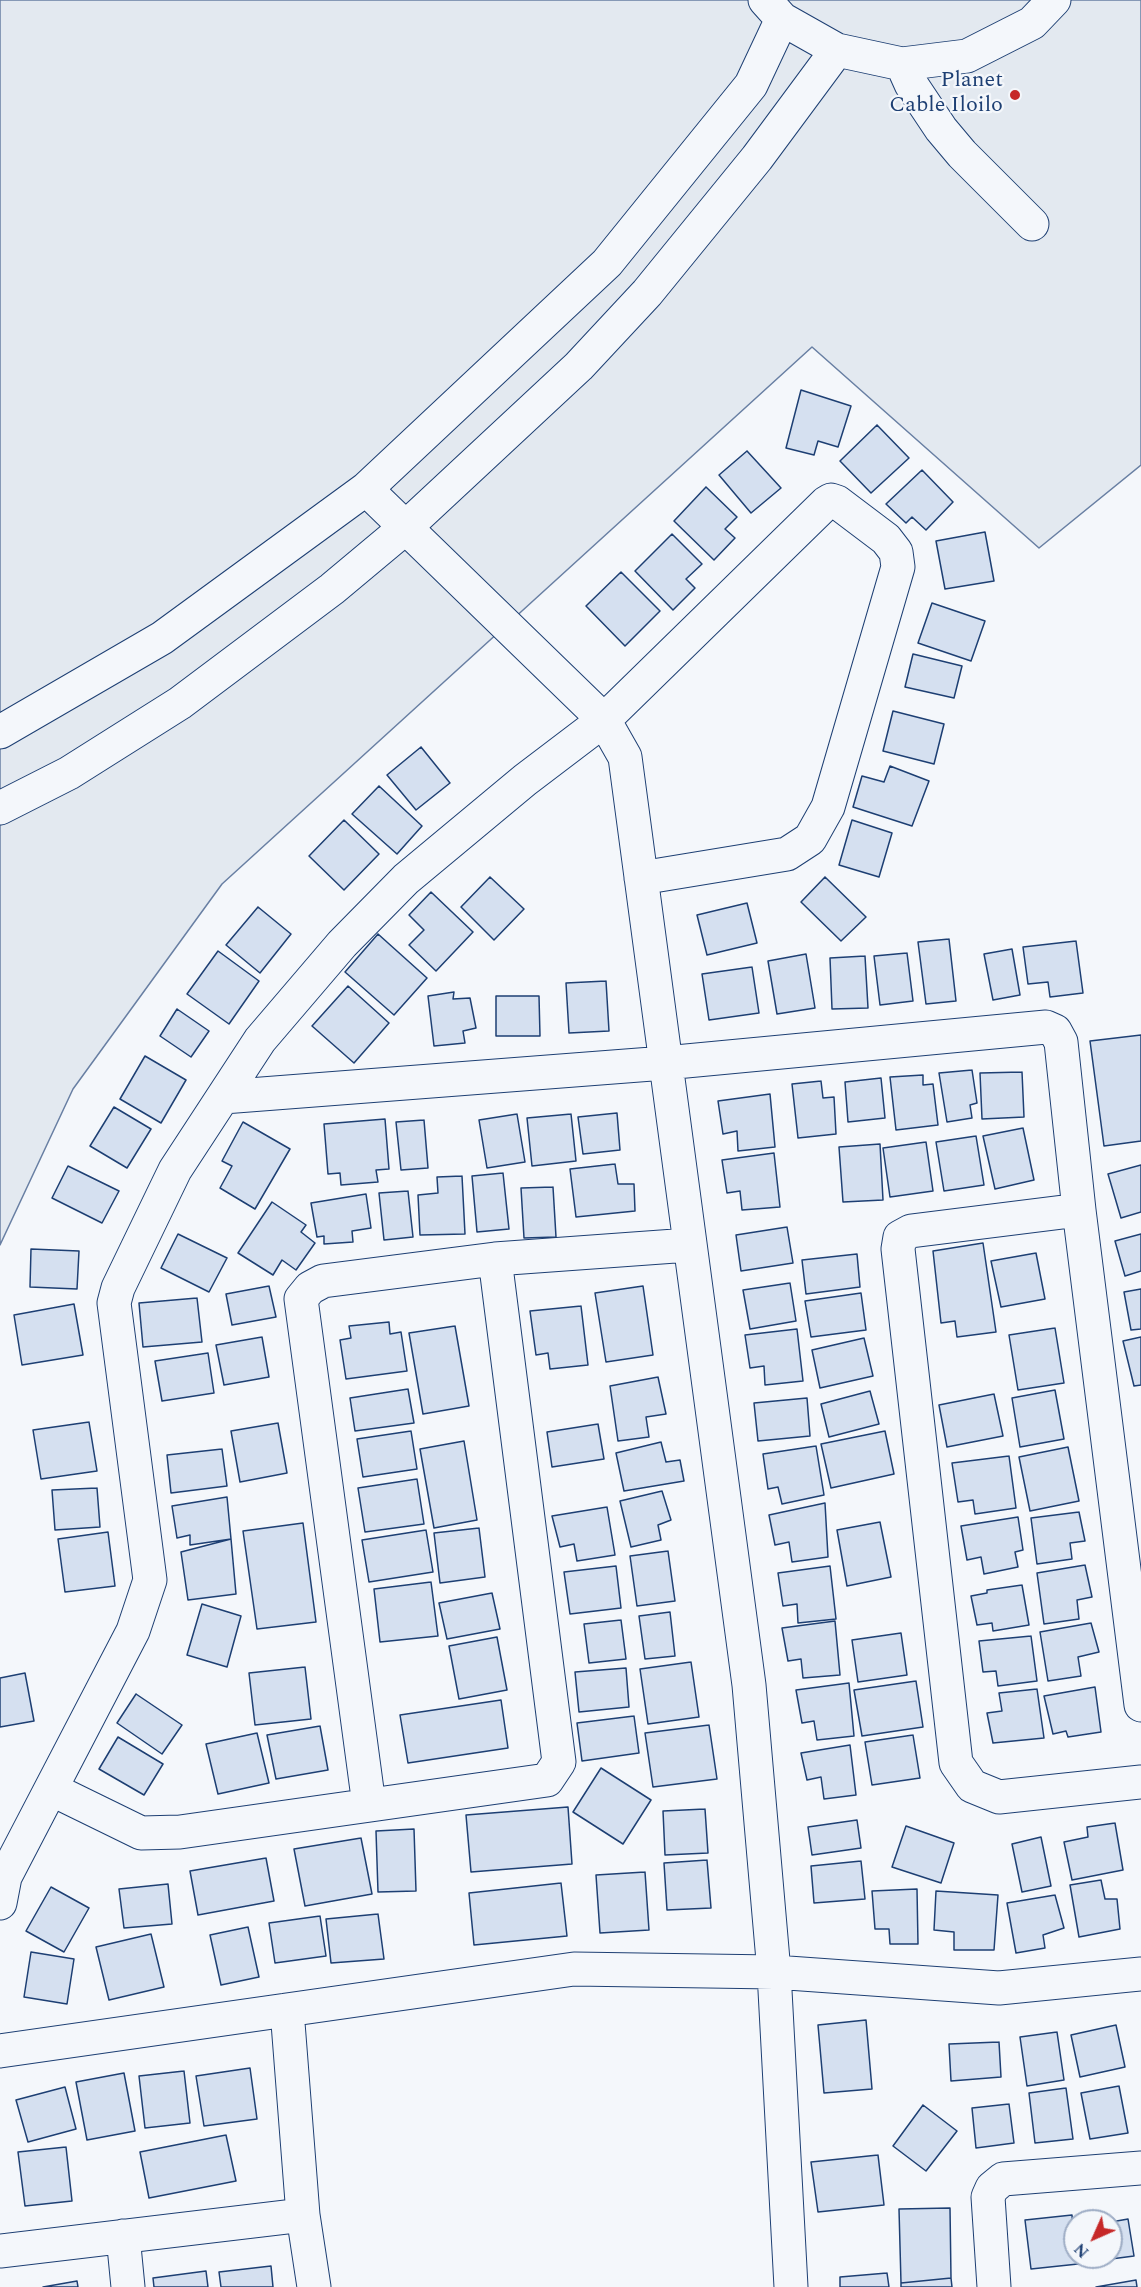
<!DOCTYPE html>
<style>
body{margin:0}
#map{position:relative;width:1141px;height:2287px;overflow:hidden;background:#f4f7fb;font-family:Spectral,serif}
canvas{display:block}
.north{position:absolute;left:1063px;top:2209px;width:60px;height:60px;box-sizing:border-box;background:#f4f7fb;border:2px solid #9eadc5;border-radius:50%;rotate:225deg;font-size:16px;font-weight:700;line-height:24px;text-align:center;color:#1d3f73}
.north::after{content:'';display:block;margin:auto;width:21px;height:27px;background:#c62828;clip-path:polygon(50% 0,100% 100%,50% 72%,0 100%)}
</style>
<div id="map">
<canvas width="1141" height="2287"></canvas>
<div class="north">N</div>
</div>
<script>
const ctx = document.querySelector('canvas').getContext('2d');
ctx.lineJoin = 'round';
function fill(path, color) { ctx.fillStyle = color; ctx.fill(path, 'evenodd'); }
const toPath = rows => new Path2D(rows.map(r => 'M' + r).join(''));
function strokePath(path, color, width, dash) { ctx.strokeStyle = color; ctx.lineWidth = width; ctx.lineCap = dash ? 'butt' : 'round'; ctx.setLineDash(dash || []); ctx.stroke(path); }
function label(font, color, halo, rows, align = 'center') {
  ctx.font = font + ' Spectral,serif'; ctx.lineWidth = 4.5; ctx.setLineDash([]); ctx.textBaseline = 'middle'; ctx.strokeStyle = halo; ctx.fillStyle = color; for (const [text, x, y, turn = 0] of rows) {
    ctx.save(); ctx.translate(x, y); ctx.rotate((+turn || 0) * Math.PI / 180); ctx.textAlign = isNaN(turn) ? turn : align; if (halo) ctx.strokeText(text, 0, 0); ctx.fillText(text, 0, 0); ctx.restore();
  }
}
const green = toPath([
 [0,0,1141,0,1141,465,1039,548,812,347,222,884,73,1089,0,1245,0,0]
]);
fill(green, '#e3e9f0');
strokePath(green, '#687fa3', 1.5);
const building = toPath([
 [801,390,851,406,838,447,818,441,814,455,786,448,801,390],
 [877,425,909,458,871,493,840,461,877,425],
 [747,451,781,488,751,513,719,475,747,451],
 [922,470,953,502,926,530,912,517,906,523,886,504,922,470],
 [706,487,737,517,725,529,735,538,714,560,674,521,706,487],
 [985,532,994,581,945,589,936,541,985,532],
 [672,534,702,564,686,579,695,588,673,610,635,571,672,534],
 [621,572,660,611,625,646,586,606,621,572],
 [932,603,985,621,971,661,918,643,932,603],
 [913,654,962,666,954,698,905,687,913,654],
 [893,711,944,724,934,764,883,751,893,711],
 [421,747,450,783,416,810,387,775,421,747],
 [890,766,929,781,912,826,853,807,862,776,884,782,890,766],
 [379,786,422,826,397,854,352,814,379,786],
 [344,820,379,854,344,890,309,856,344,820],
 [852,820,892,833,879,877,839,865,852,820],
 [490,877,524,909,494,940,461,907,490,877],
 [825,877,866,917,841,941,801,902,825,877],
 [431,892,473,932,436,971,409,945,424,930,409,915,431,892],
 [747,903,757,943,707,955,697,915,747,903],
 [258,907,291,934,260,973,226,945,258,907],
 [378,934,427,978,394,1015,345,972,378,934],
 [949,939,956,1001,926,1004,918,942,949,939],
 [1076,941,1083,993,1050,997,1048,982,1028,984,1023,947,1076,941],
 [1012,949,1020,995,993,1000,984,954,1012,949],
 [218,951,259,981,229,1024,187,994,218,951],
 [907,953,913,1001,880,1005,874,956,907,953],
 [806,954,815,1008,777,1014,768,961,806,954],
 [865,956,868,1008,832,1009,830,958,865,956],
 [752,967,759,1013,709,1020,702,974,752,967],
 [606,981,609,1031,569,1033,566,983,606,981],
 [348,986,389,1023,354,1063,312,1026,348,986],
 [454,992,453,999,470,998,476,1028,463,1031,465,1043,434,1046,428,996,454,992],
 [496,996,539,996,540,1036,496,1036,496,996],
 [177,1009,209,1031,191,1057,160,1036,177,1009],
 [1141,1035,1141,1141,1104,1146,1090,1041,1141,1035],
 [145,1056,186,1080,161,1123,120,1099,145,1056],
 [972,1070,977,1103,970,1105,972,1118,947,1122,939,1073,972,1070],
 [1022,1072,1024,1117,982,1119,980,1073,1022,1072],
 [923,1075,923,1085,933,1084,938,1125,896,1130,890,1077,923,1075],
 [881,1078,885,1118,848,1122,845,1082,881,1078],
 [821,1081,823,1098,834,1097,836,1134,798,1138,792,1084,821,1081],
 [770,1094,775,1147,738,1151,737,1131,723,1134,718,1101,770,1094],
 [114,1107,151,1129,127,1168,90,1146,114,1107],
 [617,1113,620,1150,583,1154,578,1117,617,1113],
 [517,1114,525,1162,487,1168,479,1120,517,1114],
 [571,1114,576,1161,532,1166,527,1118,571,1114],
 [385,1119,389,1169,376,1170,378,1182,341,1185,340,1173,328,1174,324,1124,385,1119],
 [424,1120,428,1168,401,1170,396,1122,424,1120],
 [243,1122,290,1149,255,1209,220,1188,232,1166,222,1161,243,1122],
 [1023,1128,1034,1180,995,1189,983,1136,1023,1128],
 [976,1136,984,1185,944,1191,936,1142,976,1136],
 [926,1142,933,1191,890,1197,883,1148,926,1142],
 [880,1144,883,1200,843,1202,839,1147,880,1144],
 [774,1153,780,1207,742,1210,740,1191,727,1193,722,1160,774,1153],
 [615,1164,618,1184,634,1184,635,1211,576,1217,570,1169,615,1164],
 [1141,1165,1141,1212,1121,1218,1108,1174,1141,1165],
 [68,1166,119,1191,102,1223,52,1198,68,1166],
 [503,1173,509,1229,477,1232,472,1176,503,1173],
 [462,1176,465,1234,420,1235,418,1195,438,1193,437,1177,462,1176],
 [553,1187,556,1237,524,1238,521,1188,553,1187],
 [408,1191,413,1237,384,1240,379,1193,408,1191],
 [366,1194,371,1228,352,1231,353,1242,324,1244,324,1236,317,1237,311,1203,366,1194],
 [272,1202,306,1225,301,1232,315,1243,296,1270,282,1260,273,1275,238,1253,272,1202],
 [787,1227,793,1263,741,1271,736,1235,787,1227],
 [178,1234,227,1258,209,1292,161,1268,178,1234],
 [1141,1234,1141,1271,1125,1276,1115,1241,1141,1234],
 [983,1243,996,1332,957,1337,955,1321,941,1323,933,1251,983,1243],
 [31,1249,79,1251,77,1289,30,1287,31,1249],
 [1036,1253,1045,1299,1001,1307,991,1261,1036,1253],
 [857,1254,860,1287,806,1294,802,1260,857,1254],
 [790,1283,796,1321,750,1329,743,1290,790,1283],
 [269,1286,276,1317,232,1325,226,1294,269,1286],
 [643,1286,653,1355,606,1362,595,1293,643,1286],
 [1141,1289,1141,1329,1131,1330,1124,1292,1141,1289],
 [861,1293,866,1330,811,1337,805,1301,861,1293],
 [197,1298,202,1342,143,1347,139,1303,197,1298],
 [74,1304,83,1355,22,1365,14,1315,74,1304],
 [581,1306,588,1365,550,1369,548,1353,536,1355,530,1311,581,1306],
 [389,1322,390,1334,401,1332,407,1371,346,1379,340,1340,351,1338,349,1326,389,1322],
 [455,1326,469,1406,423,1414,409,1333,455,1326],
 [1055,1328,1064,1383,1018,1390,1009,1335,1055,1328],
 [797,1329,803,1381,765,1385,764,1366,750,1368,745,1335,797,1329],
 [262,1337,269,1377,224,1385,216,1345,262,1337],
 [1141,1337,1141,1385,1134,1386,1123,1341,1141,1337],
 [864,1338,873,1376,820,1388,812,1350,864,1338],
 [208,1353,214,1393,162,1401,155,1361,208,1353],
 [658,1377,666,1414,646,1417,649,1437,618,1441,610,1386,658,1377],
 [408,1389,414,1423,355,1431,350,1398,408,1389],
 [1055,1390,1064,1439,1020,1447,1012,1398,1055,1390],
 [870,1391,879,1424,829,1437,821,1404,870,1391],
 [994,1394,1003,1436,947,1447,939,1405,994,1394],
 [807,1398,810,1436,758,1441,754,1403,807,1398],
 [89,1422,97,1471,41,1479,33,1430,89,1422],
 [278,1423,287,1473,240,1482,231,1431,278,1423],
 [598,1424,604,1459,552,1467,547,1432,598,1424],
 [411,1431,417,1469,363,1477,357,1439,411,1431],
 [885,1431,894,1474,831,1488,821,1444,885,1431],
 [464,1441,477,1520,434,1528,420,1449,464,1441],
 [661,1442,666,1462,680,1460,684,1481,624,1491,616,1453,661,1442],
 [816,1446,824,1495,782,1504,778,1487,768,1489,763,1454,816,1446],
 [1068,1447,1079,1501,1030,1511,1019,1457,1068,1447],
 [222,1449,227,1486,171,1493,167,1455,222,1449],
 [1009,1456,1016,1508,975,1514,973,1500,958,1502,952,1463,1009,1456],
 [417,1479,424,1524,365,1532,358,1488,417,1479],
 [97,1488,100,1527,55,1530,52,1490,97,1488],
 [662,1491,671,1520,658,1525,661,1540,631,1547,620,1501,662,1491],
 [227,1497,231,1539,190,1545,190,1535,177,1538,172,1506,227,1497],
 [825,1503,828,1557,792,1562,789,1542,775,1545,769,1515,825,1503],
 [607,1507,615,1555,577,1561,574,1544,560,1547,552,1516,607,1507],
 [1079,1512,1085,1541,1070,1543,1072,1559,1037,1564,1031,1518,1079,1512],
 [1018,1517,1023,1550,1015,1552,1018,1567,984,1574,981,1557,967,1560,961,1526,1018,1517],
 [880,1522,891,1577,847,1586,837,1530,880,1522],
 [303,1523,316,1622,257,1629,243,1531,303,1523],
 [479,1528,485,1577,440,1583,434,1533,479,1528],
 [426,1530,433,1572,369,1582,362,1540,426,1530],
 [108,1532,115,1586,65,1592,58,1539,108,1532],
 [231,1539,236,1594,188,1600,181,1552,231,1539],
 [668,1551,675,1601,637,1606,630,1556,668,1551],
 [1085,1565,1092,1597,1077,1600,1079,1619,1044,1624,1037,1573,1085,1565],
 [616,1566,621,1608,570,1614,564,1572,616,1566],
 [830,1566,836,1619,798,1623,797,1604,783,1606,778,1573,830,1566],
 [431,1582,438,1636,380,1642,374,1589,431,1582],
 [1022,1585,1029,1625,993,1631,992,1623,977,1625,971,1596,987,1593,987,1590,1022,1585],
 [492,1593,500,1629,447,1639,439,1603,492,1593],
 [202,1604,241,1616,227,1667,187,1655,202,1604],
 [670,1612,675,1656,645,1659,639,1616,670,1612],
 [621,1620,626,1659,589,1663,584,1624,621,1620],
 [835,1621,840,1675,803,1678,801,1659,788,1661,782,1628,835,1621],
 [1091,1623,1099,1652,1078,1657,1081,1676,1048,1681,1040,1632,1091,1623],
 [901,1633,907,1675,858,1682,852,1640,901,1633],
 [1031,1636,1037,1681,998,1686,996,1671,983,1672,979,1641,1031,1636],
 [497,1637,507,1690,459,1699,449,1646,497,1637],
 [691,1662,699,1717,648,1724,640,1669,691,1662],
 [305,1667,311,1719,255,1725,249,1673,305,1667],
 [626,1668,629,1707,579,1712,575,1672,626,1668],
 [25,1673,34,1721,0,1727,0,1678,25,1673],
 [916,1681,923,1727,862,1736,854,1690,916,1681],
 [849,1683,854,1736,817,1740,814,1721,802,1723,796,1690,849,1683],
 [1095,1687,1101,1732,1068,1737,1066,1731,1053,1734,1044,1696,1095,1687],
 [1037,1689,1044,1738,993,1743,987,1713,1002,1711,999,1693,1037,1689],
 [136,1694,182,1725,162,1754,117,1723,136,1694],
 [501,1700,508,1748,408,1763,400,1715,501,1700],
 [634,1716,639,1753,582,1761,577,1723,634,1716],
 [709,1725,717,1779,653,1787,645,1733,709,1725],
 [320,1726,328,1770,276,1779,267,1735,320,1726],
 [257,1733,269,1783,218,1794,206,1744,257,1733],
 [913,1735,920,1778,872,1785,865,1742,913,1735],
 [118,1737,163,1764,144,1795,99,1769,118,1737],
 [850,1745,856,1795,824,1799,821,1777,807,1780,801,1753,850,1745],
 [601,1768,651,1800,623,1844,573,1812,601,1768],
 [568,1807,572,1864,471,1872,466,1815,568,1807],
 [705,1809,708,1853,665,1855,663,1811,705,1809],
 [857,1820,861,1848,812,1855,808,1827,857,1820],
 [1115,1823,1123,1870,1072,1880,1064,1842,1088,1837,1087,1827,1115,1823],
 [906,1826,954,1843,941,1883,892,1867,906,1826],
 [414,1829,416,1891,378,1892,376,1831,414,1829],
 [1041,1837,1051,1886,1022,1892,1012,1844,1041,1837],
 [361,1838,372,1894,305,1906,294,1849,361,1838],
 [266,1858,274,1901,198,1915,190,1871,266,1858],
 [707,1860,711,1908,667,1910,664,1863,707,1860],
 [861,1861,865,1899,814,1903,811,1866,861,1861],
 [645,1872,649,1930,600,1933,596,1875,645,1872],
 [1101,1880,1105,1899,1117,1899,1120,1929,1079,1937,1070,1885,1101,1880],
 [561,1883,567,1936,474,1945,469,1893,561,1883],
 [168,1884,172,1924,124,1928,119,1889,168,1884],
 [51,1887,89,1908,64,1952,26,1931,51,1887],
 [917,1889,918,1944,890,1944,889,1929,875,1929,872,1891,917,1889],
 [936,1891,998,1895,994,1950,954,1950,954,1932,934,1930,936,1891],
 [1055,1895,1064,1928,1043,1935,1045,1948,1016,1953,1007,1903,1055,1895],
 [378,1914,384,1959,331,1963,326,1919,378,1914],
 [320,1916,326,1956,275,1963,269,1923,320,1916],
 [248,1927,259,1977,221,1985,210,1935,248,1927],
 [151,1934,164,1987,109,2000,96,1947,151,1934],
 [31,1952,74,1959,67,2004,24,1997,31,1952],
 [866,2020,872,2089,824,2093,818,2025,866,2020],
 [1116,2025,1125,2067,1080,2077,1071,2035,1116,2025],
 [1057,2032,1064,2080,1027,2086,1020,2037,1057,2032],
 [999,2042,1001,2077,951,2081,949,2044,999,2042],
 [250,2068,257,2119,204,2126,196,2076,250,2068],
 [184,2071,190,2123,145,2128,139,2076,184,2071],
 [124,2073,135,2131,87,2140,76,2082,124,2073],
 [1119,2086,1128,2133,1090,2139,1081,2093,1119,2086],
 [65,2087,76,2129,28,2142,16,2100,65,2087],
 [1066,2088,1073,2139,1035,2143,1029,2093,1066,2088],
 [1009,2104,1014,2143,976,2148,972,2108,1009,2104],
 [923,2105,957,2131,926,2171,893,2146,923,2105],
 [226,2135,236,2181,149,2198,140,2152,226,2135],
 [66,2147,72,2201,25,2206,18,2152,66,2147],
 [878,2155,884,2205,818,2212,811,2162,878,2155],
 [950,2208,951,2278,901,2283,899,2209,950,2208],
 [1072,2215,1075,2257,1077,2257,1078,2264,1031,2269,1025,2220,1072,2215],
 [1128,2219,1134,2256,1088,2262,1088,2257,1111,2257,1111,2222,1128,2219],
 [271,2266,273,2287,221,2287,219,2272,271,2266],
 [206,2271,208,2287,154,2287,153,2278,206,2271],
 [887,2273,889,2287,840,2287,840,2277,887,2273],
 [951,2278,952,2287,901,2287,901,2283,951,2278],
 [1136,2280,1137,2287,1096,2287,1136,2280],
 [77,2281,78,2287,43,2287,77,2281]
]);
fill(building, '#d5e0f0');
strokePath(building, '#1d3f73', 1.5);
const minor = toPath([
 [765,0,782,19,837,50,902,64,967,56,1032,23,1054,0],
 [902,64,911,84,941,129,962,154,1032,224],
 [366,489,604,720,625,757,749,1685,774,1972,791,2287],
 [0,732,162,638,366,489,607,263,751,85,782,19],
 [0,808,69,773,180,703,332,589,405,528,579,366,647,293,757,158,837,50],
 [223,1097,665,1063,1046,1027,1055,1031,1061,1042,1079,1210,1141,1705],
 [1079,1210,911,1231,900,1237,898,1249,956,1763,972,1786,999,1797,1141,1782],
 [51,1789,141,1833,180,1832,547,1780,559,1762,495,1259],
 [369,1805,301,1299,310,1288,323,1281,495,1259,689,1245],
 [0,1903,5,1877,133,1631,150,1580,114,1303,118,1288,175,1170,260,1040,342,944,406,879,525,780,604,720,826,503,831,500,837,502,886,539,896,552,898,567,828,807,810,839,787,854,641,878],
 [287,2010,303,2215,314,2287],
 [0,2051,574,1969,774,1972,999,1988,1141,1974],
 [123,2236,128,2287],
 [0,2251,303,2215],
 [994,2287,988,2197,992,2188,1003,2179,1141,2168]
]);
strokePath(minor, '#1d3f73', 35);
strokePath(minor, '#f4f7fb', 33);
for (const [x, y, r, color] of [
 [1015,95,6,"#c62828"]
]) { const dot = new Path2D(); dot.arc(x, y, r, 0, 2 * Math.PI); ctx.fillStyle = color; ctx.fill(dot); strokePath(dot, '#f4f7fb', 2); }
label('22px', '#1d3f73', '#f4f7fb', [
 ["Planet",1003,82],
 ["Cable Iloilo",1003,107]
], 'right');
</script>
